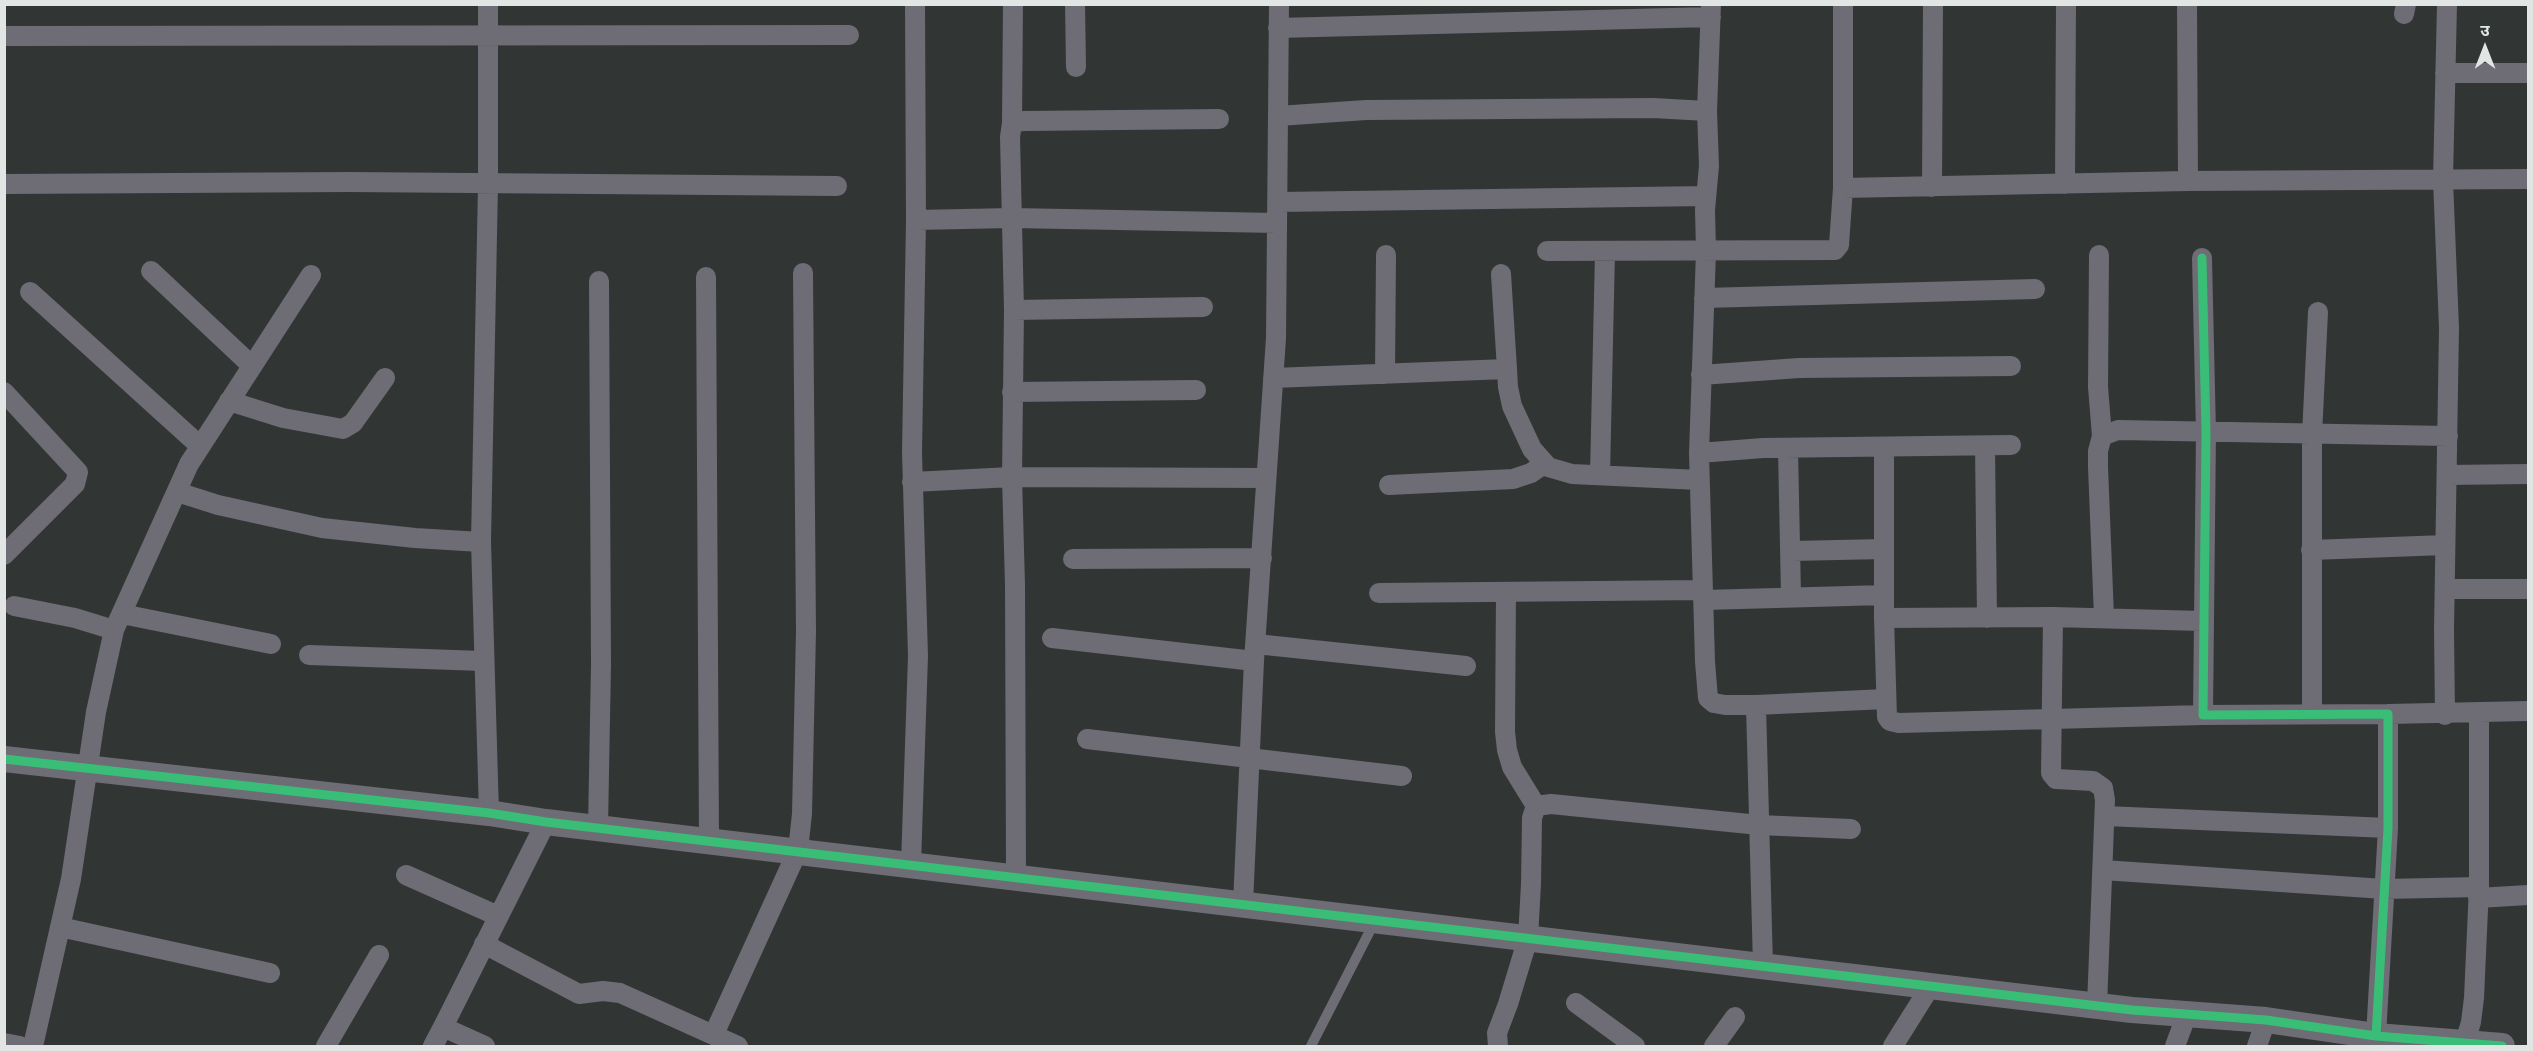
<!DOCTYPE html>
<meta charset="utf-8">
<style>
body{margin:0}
#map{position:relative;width:2533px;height:1051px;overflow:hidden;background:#313634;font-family:"Exo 2","Noto Sans Devanagari",sans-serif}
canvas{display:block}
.frame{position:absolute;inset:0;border:6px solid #e1e5e3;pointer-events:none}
.north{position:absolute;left:2455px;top:18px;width:60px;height:60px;-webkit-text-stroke:4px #303734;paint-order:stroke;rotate:0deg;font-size:16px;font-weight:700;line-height:24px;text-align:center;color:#e1e5e3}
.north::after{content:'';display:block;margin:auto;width:21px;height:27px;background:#e1e5e3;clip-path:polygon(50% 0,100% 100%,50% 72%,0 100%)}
</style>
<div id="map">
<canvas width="2533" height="1051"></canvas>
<div class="frame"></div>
<div class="north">उ</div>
</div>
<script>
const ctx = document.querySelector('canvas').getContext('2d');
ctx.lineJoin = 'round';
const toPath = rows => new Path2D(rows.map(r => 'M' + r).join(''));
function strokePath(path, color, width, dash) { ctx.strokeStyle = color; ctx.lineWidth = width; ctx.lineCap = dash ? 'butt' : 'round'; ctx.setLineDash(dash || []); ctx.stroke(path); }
strokePath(toPath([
 [1311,1046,1375,921]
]), '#6e6c74', 10);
strokePath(toPath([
 [488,4,488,184,481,542,489,813],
 [1075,4,1076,67],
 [1711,4,1707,111,1709,166,1705,210,1706,251,1699,453,1705,662,1708,698,1714,703,1725,705,1756,705,1886,699],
 [2187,4,2188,181],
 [2404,14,2406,4],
 [1278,28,1711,17],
 [4,36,849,35],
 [2445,73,2528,73],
 [1278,116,1366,110,1653,108,1707,111],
 [1219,119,1024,121,1012,123,1010,137,1014,310,1012,477,1266,478],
 [1012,123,1013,4],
 [4,184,349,182,837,186],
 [2065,184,2066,4],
 [1932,187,1933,4],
 [1843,188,2188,181,2528,179],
 [1278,202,1706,196],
 [916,220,1012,218,1277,223],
 [1547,251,1835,250,1839,245,1843,188,1843,4],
 [2099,255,2098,387,2102,436,2098,451,2098,467,2104,617],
 [2202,258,2206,433,2203,715,2388,714,2388,828,2376,1036],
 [151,271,251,365],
 [1501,274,1507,369],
 [706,277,709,840],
 [30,292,200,446],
 [1704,298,2035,289],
 [1014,310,1203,307],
 [1385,374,1386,255],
 [1701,375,1799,368,2011,366],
 [1273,378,1507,369,1508,387,1512,406,1532,449,1548,467,1572,474,1699,480],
 [4,392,78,472,75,484,4,555],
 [1012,392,1196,390],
 [229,401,283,418,343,429,353,423,385,378],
 [2102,436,2118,430,2448,436],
 [1985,446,1987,618],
 [1884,447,1884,618,1887,717,1890,721,1899,723,2203,715],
 [1788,448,1791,596],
 [1699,453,1763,448,2011,445],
 [1600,475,1605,252],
 [2448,475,2528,474],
 [912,482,1012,477,1015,585,1016,876],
 [1389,485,1513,479,1531,473,1544,464],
 [177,492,218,505,322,528,415,538,481,542],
 [2311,550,2445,545],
 [1791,551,1884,549],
 [1073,559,1262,558],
 [2445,589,2528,589],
 [1379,593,1703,590],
 [1506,593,1505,732,1507,750,1512,767,1536,806],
 [1704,600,1884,595],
 [14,606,75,618,114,630],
 [122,614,271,644],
 [2053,617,2051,773,2056,779,2093,781,2103,788,2105,800,2097,1006],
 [1884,618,2053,617,2202,621],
 [1052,638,1254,661],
 [1256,644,1466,666],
 [309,655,483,661],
 [1756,705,1763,966],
 [2312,713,2312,435,2318,312],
 [2388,714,2528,711],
 [2445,715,2444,630,2449,328,2443,180,2447,4],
 [1087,739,1402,776],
 [2105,816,2388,828],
 [598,828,601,664,599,281],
 [911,864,918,656,912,452,916,220,915,4],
 [2103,870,2384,889,2479,887],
 [406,875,498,916],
 [2478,898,2528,895],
 [1243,904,1254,661,1276,338,1279,4],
 [60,927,270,973],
 [484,944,579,994,603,991,620,993,738,1046],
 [1576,1003,1635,1046],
 [443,1027,546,822],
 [714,1034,798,850,802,814,806,631,803,273],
 [4,1043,20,1046],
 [33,1046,71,879,96,712,114,630,189,464,311,275],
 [326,1046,379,955],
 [433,1046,443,1027,485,1046],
 [1498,1046,1497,1033,1508,1004,1528,938,1531,884,1532,818,1536,806,1551,804,1759,825,1851,829],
 [1714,1046,1735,1017],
 [1893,1046,1930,987],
 [2175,1046,2187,1014],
 [2257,1046,2266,1020],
 [2464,1046,2471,1022,2474,998,2479,887,2479,713]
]), '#6e6c74', 20);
strokePath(toPath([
 [4,759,489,813,546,822,2132,1010,2266,1020,2376,1036,2502,1046]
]), '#6e6c74', 26);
strokePath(toPath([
 [2202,258,2206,433,2203,715,2388,714,2388,828,2376,1036],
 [4,759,489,813,546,822,2132,1010,2266,1020,2376,1036,2502,1046]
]), '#3abd76', 9);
</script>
